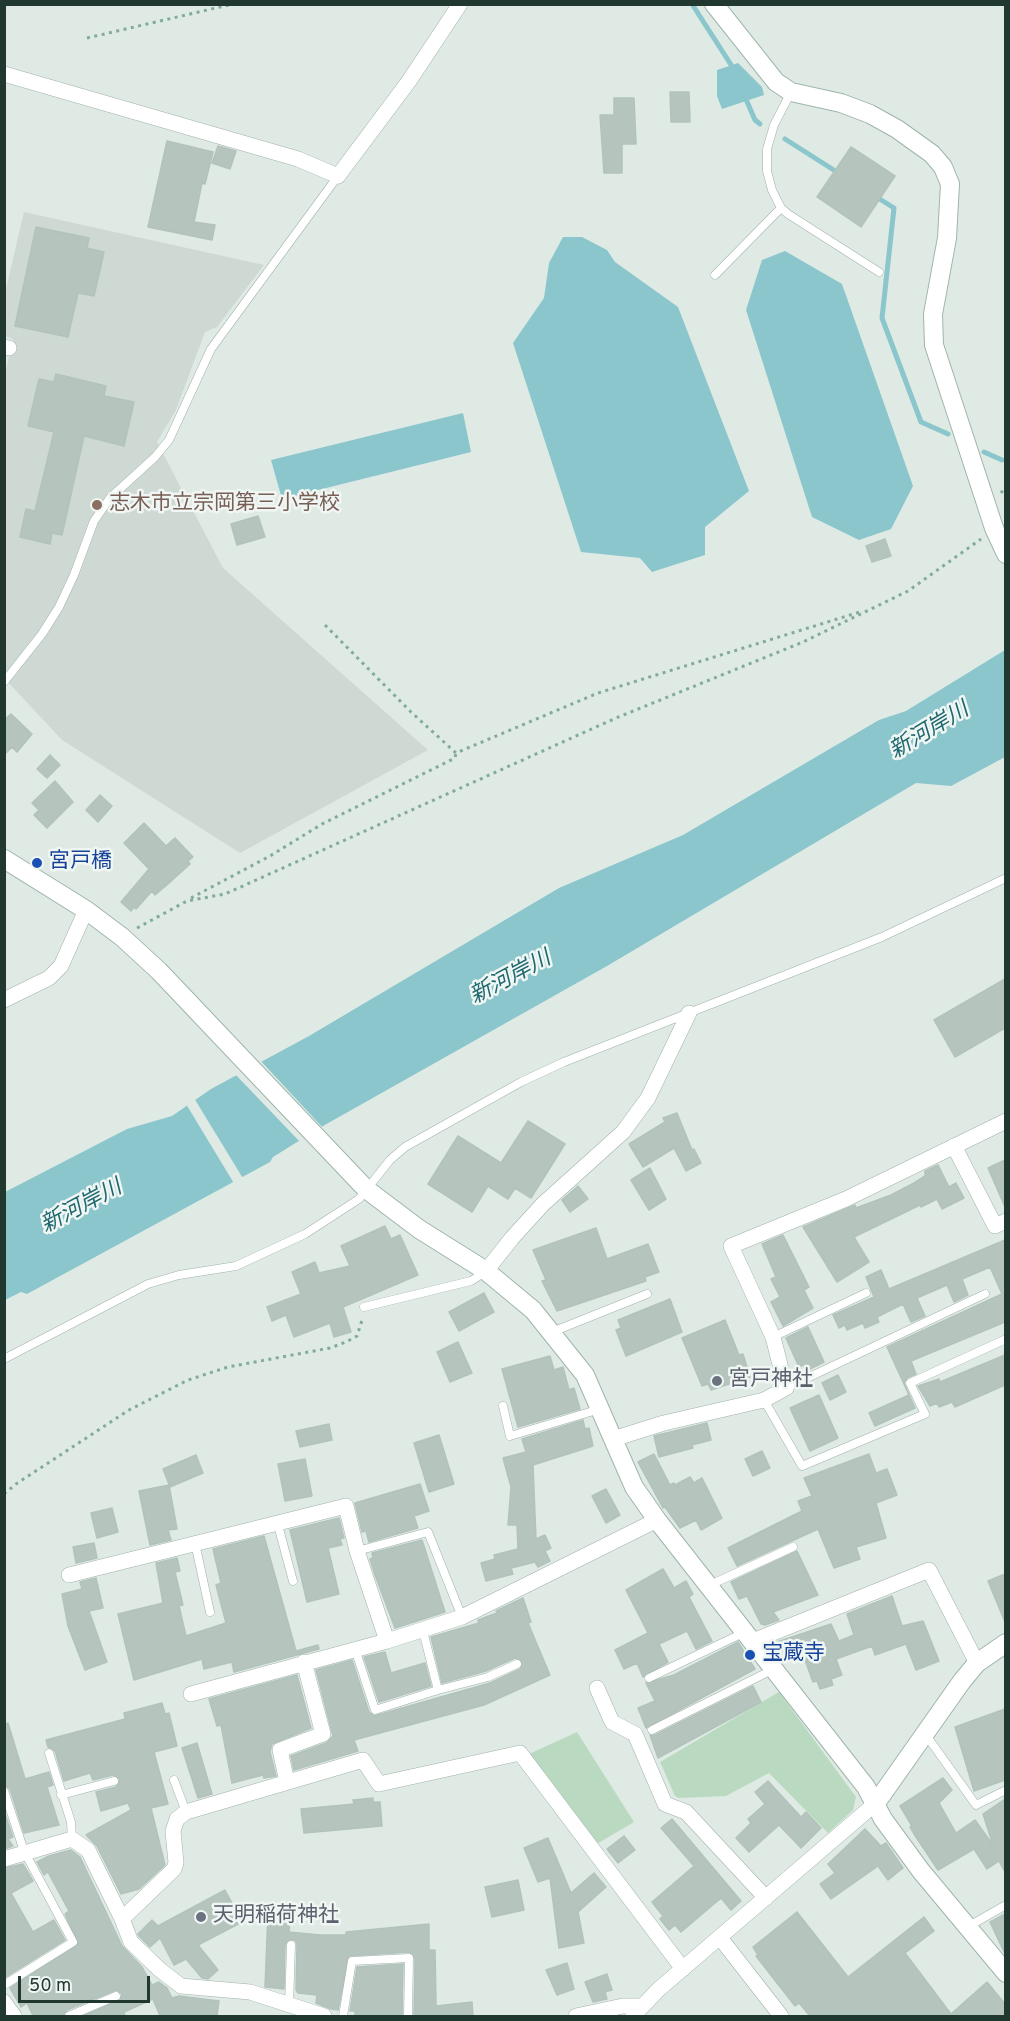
<!DOCTYPE html>
<meta charset="utf-8">
<style>
body{margin:0}
#map{position:relative;width:1010px;height:2021px;overflow:hidden;background:#dfeae4;font-family:Overpass,sans-serif}
canvas{display:block}
.frame{position:absolute;inset:0;border:6px solid #213831;pointer-events:none}
.scale{position:absolute;left:18px;top:1976px;width:132px;height:27px;box-sizing:border-box;border:3px solid #213831;border-top:0;padding-left:8px;font-size:18px;line-height:21px;white-space:nowrap;color:#213831;-webkit-text-stroke:4px #eff6f3;paint-order:stroke}
</style>
<div id="map">
<canvas width="1010" height="2021"></canvas>
<div class="frame"></div>
<div class="scale">50 m</div>
</div>
<script>
const ctx = document.querySelector('canvas').getContext('2d');
ctx.lineJoin = 'round';
function fill(path, color) { ctx.fillStyle = color; ctx.fill(path, 'evenodd'); }
const toPath = rows => new Path2D(rows.map(r => 'M' + r).join(''));
function strokePath(path, color, width, dash) { ctx.strokeStyle = color; ctx.lineWidth = width; ctx.lineCap = dash ? 'butt' : 'round'; ctx.setLineDash(dash || []); ctx.stroke(path); }
function label(font, color, halo, rows, align = 'center') {
  ctx.font = font + ' Overpass,"Noto Sans JP",sans-serif'; ctx.lineWidth = 5; ctx.setLineDash([]); ctx.textBaseline = 'middle'; ctx.strokeStyle = halo; ctx.fillStyle = color; for (const [text, x, y, turn = 0] of rows) {
    ctx.save(); ctx.translate(x, y); ctx.rotate((+turn || 0) * Math.PI / 180); ctx.textAlign = isNaN(turn) ? turn : align; if (halo) ctx.strokeText(text, 0, 0); ctx.fillText(text, 0, 0); ctx.restore();
  }
}
fill(toPath([
 [24,212,264,265,217,327,205,332,176,410,157,442,223,568,428,750,240,853,62,740,5,679,4,378,13,339,5,336,4,297]
]), '#ced9d3');
fill(toPath([
 [779,1692,856,1797,853,1810,828,1833,769,1773,726,1796,679,1798,675,1796,660,1762],
 [577,1732,634,1822,595,1845,527,1755]
]), '#b9dac0');
fill(toPath([
 [738,63,762,87,764,95,722,109,717,96,717,70],
 [563,237,582,237,607,250,615,262,678,307,749,491,705,527,705,555,652,572,640,558,581,552,513,343,544,298,549,263],
 [785,251,842,284,913,486,891,529,859,540,812,517,746,310,762,260],
 [463,413,471,452,282,499,271,460],
 [1005,650,1005,757,951,786,916,783,607,966,323,1126,273,1157,270,1162,27,1294,21,1292,5,1300,5,1192,127,1129,172,1116,211,1089,309,1036,559,888,683,835,879,720,906,711]
]), '#8ac6cc');
fill(toPath([
 [259,1059,324,1129,301,1143,234,1073],
 [194,1098,244,1180,235,1185,186,1104]
]), '#dfeae4');
strokePath(toPath([
 [692,4,735,71],
 [745,97,755,120,760,124],
 [785,139,840,174],
 [875,196,894,208,882,318,921,422,948,434],
 [984,452,1002,460]
]), '#8ac6cc', 5);
const building = toPath([
 [670,92,689,92,690,122,671,122,670,92],
 [614,98,634,98,636,144,622,144,622,173,604,173,600,115,614,115,614,98],
 [167,141,213,152,205,184,202,183,194,222,215,225,212,240,148,227,167,141],
 [218,146,236,151,230,169,212,163,218,146],
 [851,147,895,176,861,227,817,197,851,147],
 [36,227,89,238,87,248,104,252,94,296,78,293,68,337,15,326,36,227],
 [56,374,106,386,104,396,134,402,124,446,84,436,62,535,52,533,50,544,20,537,26,509,35,511,54,432,28,426,39,379,54,382,56,374],
 [258,516,265,537,237,545,231,524,258,516],
 [885,539,891,556,872,562,866,546,885,539],
 [11,714,32,734,17,752,12,747,4,755,4,720,11,714],
 [50,755,60,765,47,778,37,769,50,755],
 [55,781,73,802,47,828,34,815,39,810,32,803,55,781],
 [100,795,112,806,98,822,86,810,100,795],
 [144,823,166,846,175,838,193,857,188,861,190,864,168,884,155,895,152,891,136,909,134,907,131,911,121,902,149,869,124,843,144,823],
 [1005,979,1005,1028,955,1057,934,1020,1005,979],
 [677,1113,692,1150,694,1149,701,1163,686,1171,674,1148,643,1167,629,1144,665,1122,663,1118,677,1113],
 [528,1121,565,1144,531,1198,515,1188,508,1199,488,1186,472,1212,428,1184,458,1136,501,1163,528,1121],
 [1005,1160,1005,1207,988,1168,1005,1160],
 [938,1165,949,1187,956,1183,964,1198,942,1209,937,1199,921,1207,920,1205,854,1237,869,1262,837,1282,803,1227,855,1205,856,1208,891,1195,914,1183,925,1176,925,1171,938,1165],
 [650,1168,666,1199,649,1210,631,1180,650,1168],
 [578,1186,588,1199,570,1212,562,1200,578,1186],
 [385,1226,391,1239,400,1235,418,1275,343,1307,351,1332,334,1337,330,1323,294,1337,286,1315,272,1321,267,1307,301,1294,292,1272,315,1262,319,1273,350,1266,341,1246,385,1226],
 [596,1228,607,1259,648,1244,659,1272,645,1277,646,1281,557,1311,542,1281,546,1280,533,1250,596,1228],
 [783,1235,809,1287,804,1290,813,1308,783,1326,771,1302,780,1297,771,1279,776,1277,762,1244,783,1235],
 [1005,1240,1005,1322,911,1361,916,1374,907,1378,904,1383,915,1408,875,1426,869,1413,909,1395,887,1347,1002,1294,990,1267,962,1279,968,1295,954,1302,947,1285,917,1298,925,1316,911,1322,903,1304,877,1317,879,1322,865,1328,863,1323,847,1330,845,1325,839,1328,833,1315,874,1297,866,1277,881,1270,889,1289,1005,1240],
 [484,1293,494,1312,459,1331,449,1312,484,1293],
 [670,1299,682,1332,626,1356,616,1330,621,1328,618,1320,670,1299],
 [725,1320,739,1355,743,1354,750,1377,711,1390,708,1384,702,1386,682,1338,725,1320],
 [808,1327,824,1362,806,1371,803,1365,799,1367,786,1338,808,1327],
 [458,1342,472,1373,450,1382,437,1352,458,1342],
 [1005,1355,1005,1385,955,1407,952,1402,939,1407,937,1403,930,1406,918,1386,939,1379,940,1382,1005,1355],
 [550,1356,554,1370,563,1367,569,1390,574,1388,580,1409,518,1427,502,1369,550,1356],
 [838,1375,846,1392,830,1400,822,1383,838,1375],
 [819,1395,838,1438,810,1451,790,1408,819,1395],
 [583,1420,585,1429,589,1428,593,1446,533,1465,536,1539,545,1535,551,1548,545,1551,550,1561,538,1567,535,1562,511,1568,513,1574,486,1581,481,1563,495,1559,494,1555,518,1549,517,1525,508,1525,511,1487,503,1458,526,1452,522,1439,583,1420],
 [707,1423,711,1440,692,1445,693,1448,659,1457,654,1436,707,1423],
 [329,1424,332,1440,300,1447,296,1431,329,1424],
 [439,1435,454,1484,429,1492,414,1443,439,1435],
 [762,1451,770,1468,753,1476,745,1459,762,1451],
 [654,1454,670,1485,674,1483,675,1485,690,1477,694,1483,702,1478,722,1518,701,1530,696,1520,680,1528,665,1507,663,1508,638,1462,654,1454],
 [869,1454,876,1473,887,1469,897,1495,876,1503,886,1538,856,1547,860,1559,834,1568,818,1529,737,1566,728,1548,802,1511,798,1501,812,1496,804,1478,869,1454],
 [196,1455,203,1473,170,1487,163,1469,196,1455],
 [305,1459,312,1496,285,1501,278,1464,305,1459],
 [420,1484,429,1511,414,1516,418,1528,369,1542,366,1531,362,1532,355,1503,420,1484],
 [169,1485,177,1529,168,1530,171,1540,150,1545,139,1491,169,1485],
 [606,1489,620,1515,606,1523,592,1496,606,1489],
 [112,1508,118,1532,97,1538,91,1513,112,1508],
 [339,1518,344,1538,340,1539,342,1545,328,1548,339,1594,307,1602,290,1530,339,1518],
 [264,1536,296,1651,318,1645,319,1649,234,1672,232,1662,204,1669,202,1659,134,1680,118,1614,163,1603,156,1563,177,1558,180,1571,175,1572,183,1605,179,1606,186,1636,226,1623,216,1585,221,1583,213,1549,264,1536],
 [422,1540,445,1612,395,1628,375,1575,370,1559,373,1558,372,1553,422,1540],
 [94,1543,97,1558,76,1563,73,1547,94,1543],
 [797,1551,818,1595,773,1612,779,1620,765,1625,761,1624,747,1596,739,1599,731,1582,797,1551],
 [663,1569,674,1588,686,1581,693,1594,689,1597,712,1641,696,1649,687,1631,659,1644,668,1662,643,1677,637,1663,624,1669,615,1650,648,1633,626,1590,663,1569],
 [1005,1574,1005,1622,988,1581,1005,1574],
 [96,1578,103,1608,89,1611,107,1662,85,1670,68,1626,62,1594,82,1589,80,1582,96,1578],
 [892,1596,902,1626,923,1621,939,1661,916,1670,906,1644,875,1655,872,1646,836,1659,842,1675,831,1679,833,1685,820,1689,817,1681,813,1682,801,1649,788,1658,777,1642,831,1624,839,1641,854,1635,847,1614,892,1596],
 [523,1598,531,1622,528,1623,550,1675,484,1705,354,1740,358,1751,294,1770,291,1756,326,1743,333,1736,316,1670,352,1660,369,1712,374,1716,490,1683,520,1669,522,1661,515,1658,486,1671,442,1683,431,1637,479,1623,478,1620,497,1613,496,1611,523,1598],
 [738,1642,755,1669,646,1728,638,1708,655,1701,646,1683,674,1675,738,1642],
 [385,1652,391,1673,425,1663,431,1686,379,1702,364,1657,385,1652],
 [297,1675,311,1728,272,1744,270,1752,276,1776,264,1778,263,1775,232,1783,221,1725,217,1726,209,1699,297,1675],
 [753,1686,761,1702,658,1758,650,1735,655,1735,753,1686],
 [162,1703,165,1714,169,1713,177,1746,154,1752,168,1804,151,1808,165,1865,139,1889,121,1894,97,1846,86,1835,131,1810,128,1803,101,1811,96,1792,116,1787,120,1779,113,1775,93,1780,90,1773,64,1781,55,1751,48,1747,46,1740,125,1719,124,1713,162,1703],
 [1005,1709,1005,1780,974,1791,955,1727,1005,1709],
 [8,1723,25,1779,49,1772,53,1785,47,1787,59,1825,24,1833,10,1789,4,1785,4,1724,8,1723],
 [197,1743,212,1794,198,1798,182,1748,197,1743],
 [943,1778,952,1790,939,1803,956,1833,975,1820,993,1845,983,1814,1005,1799,1005,1872,999,1861,987,1869,974,1849,938,1870,914,1834,910,1827,912,1826,900,1806,943,1778],
 [768,1781,801,1817,806,1812,821,1828,801,1848,779,1825,749,1852,736,1838,751,1823,748,1819,765,1804,755,1792,768,1781],
 [373,1798,373,1802,380,1802,382,1826,304,1833,301,1809,354,1804,353,1800,373,1798],
 [4,1811,13,1837,8,1839,13,1846,4,1849,4,1811],
 [672,1819,741,1901,731,1910,721,1898,681,1932,675,1925,669,1930,660,1919,663,1916,652,1902,694,1866,661,1828,672,1819],
 [865,1829,881,1846,886,1843,903,1868,888,1880,878,1866,831,1899,820,1884,835,1873,828,1864,865,1829],
 [624,1836,635,1850,618,1863,607,1849,624,1836],
 [548,1838,571,1893,594,1873,606,1887,578,1912,584,1943,559,1948,550,1878,538,1882,524,1848,548,1838],
 [71,1850,80,1857,122,1946,142,1967,152,1985,159,1982,167,1988,172,1998,179,1996,219,2001,217,2016,160,2016,153,1999,124,2012,125,2016,83,2016,120,2000,122,1994,116,1990,67,2010,63,2016,33,2016,27,2003,21,2007,10,1988,78,1944,65,1914,69,1911,48,1872,44,1875,37,1862,49,1856,71,1850],
 [23,1864,33,1881,11,1893,33,1932,54,1920,65,1940,4,1978,4,1868,23,1864],
 [518,1880,524,1910,492,1917,485,1887,518,1880],
 [225,1890,242,1922,198,1945,218,1970,208,1979,202,1978,186,1959,174,1965,160,1938,150,1947,139,1936,138,1934,152,1920,158,1926,225,1890],
 [797,1912,848,1977,924,1917,934,1931,905,1953,951,2014,987,1982,1005,2004,1005,2016,810,2016,799,2003,795,2006,756,1956,758,1955,753,1947,797,1912],
 [268,1913,281,1914,281,1920,290,1920,289,1932,320,1935,346,1935,346,1932,429,1924,429,1950,435,1950,436,2006,472,2002,473,2016,414,2016,415,1958,409,1952,349,1956,338,2010,331,2009,316,2003,317,1995,298,1993,296,1990,297,1945,295,1940,289,1940,285,1945,284,1989,265,1987,268,1913],
 [1005,1914,1005,1954,990,1922,1005,1914],
 [567,1963,574,1989,557,1995,546,1970,567,1963],
 [403,1964,402,2016,355,2016,355,2011,350,2011,357,1967,403,1964],
 [607,1974,612,1990,605,1992,607,1999,593,2002,585,1982,607,1974]
]);
fill(building, '#b5c4bd');
strokePath(building, '#b2c3bb', 1.5);
const lane = toPath([
 [791,92,774,125,767,149,767,171,772,190,781,208,788,214,879,272],
 [715,275,781,208],
 [4,682,42,634,59,607,74,575,94,521,110,498,155,457,169,440,211,349,338,176],
 [364,1307,471,1281,485,1272],
 [552,1332,647,1294],
 [773,1337,866,1293],
 [4,1359,148,1284,179,1275,236,1266,305,1234,359,1199,390,1160,405,1147,521,1082,564,1062,882,937,1006,878],
 [786,1388,985,1294],
 [764,1400,802,1466,925,1414,910,1383,1006,1339],
 [503,1406,510,1436,600,1409],
 [278,1525,293,1581],
 [195,1543,210,1612],
 [357,1551,428,1532,462,1617],
 [710,1585,793,1547],
 [355,1649,375,1710,438,1690,423,1631],
 [649,1678,745,1632],
 [438,1690,488,1677,517,1664],
 [652,1730,774,1669],
 [926,1735,976,1805,1006,1790],
 [49,1753,71,1822,72,1839],
 [174,1780,186,1812],
 [4,1791,24,1851,73,1942,4,1985],
 [61,1795,114,1781],
 [969,1926,1006,1905],
 [289,2005,291,1945],
 [69,2016,116,1996],
 [343,2016,352,1961,409,1958,408,2016]
]);
const street = toPath([
 [4,74,298,159,338,176,409,81,460,4],
 [4,347,9,348],
 [4,1000,49,978,61,966,86,910],
 [954,1146,995,1226,1006,1221],
 [486,1271,512,1238,543,1204,623,1132,648,1098,689,1013],
 [613,1439,664,1423,764,1400,786,1388,773,1337,731,1246,846,1199,1006,1121],
 [69,1575,346,1506,357,1551,387,1641,462,1617,657,1520],
 [753,1641,929,1570,977,1663],
 [597,1688,612,1722,635,1734,665,1804,686,1812,766,1898],
 [191,1694,387,1641],
 [287,1782,280,1750,323,1734,304,1662],
 [4,1859,72,1839,88,1850,122,1919,174,1869,176,1863,173,1831,177,1819,186,1812,363,1760,379,1784,520,1753,683,1969],
 [122,1919,131,1942,159,1969,181,1986,250,1992,324,2016],
 [721,1939,781,2016],
 [4,2002,14,2016],
 [576,2016,623,2006,642,2006],
 [633,2016,659,1989,876,1803]
]);
const secondary = toPath([
 [714,4,776,82,791,92,841,103,870,114,897,129,932,154,943,167,950,184,947,238,933,314,934,345,994,528,1006,554],
 [4,859,86,910,122,937,159,971,366,1189,419,1229,486,1271,533,1310,585,1375,634,1487,657,1520,866,1787,883,1819,921,1871,1006,1973],
 [876,1803,962,1681,977,1663,1006,1643]
]);
strokePath(lane, '#a2b1ab', 9);
strokePath(street, '#a2b1ab', 16);
strokePath(secondary, '#9fb5ab', 20);
strokePath(toPath([
 [87,38,233,4],
 [1001,493,1006,486],
 [325,625,411,712,456,753,598,693,863,611],
 [191,898,270,856,322,824,455,758,456,753],
 [137,928,187,901,225,894,616,718,803,642,908,591,981,539],
 [4,1494,16,1484,129,1410,188,1380,228,1367,330,1348,346,1342,357,1336,363,1317]
]), '#82ab9c', 3, [3, 4.5]);
strokePath(lane, '#fff', 8);
strokePath(street, '#fff', 15);
strokePath(secondary, '#fff', 18);
for (const [x, y, r, color] of [
 [97,505,6,"#8d6e63"],
 [37,863,6,"#1a4fb4"],
 [717,1381,6,"#6b7280"],
 [750,1655,6,"#1a4fb4"],
 [201,1917,6,"#6b7280"]
]) { const dot = new Path2D(); dot.arc(x, y, r, 0, 2 * Math.PI); ctx.fillStyle = color; ctx.fill(dot); strokePath(dot, '#eff6f3', 2); }
label('21px', '#785e54', '#eff6f3', [
 ["志木市立宗岡第三小学校",109,505]
], 'left');
label('21px', '#164399', '#eff6f3', [
 ["宮戸橋",49,863],
 ["宝蔵寺",762,1655]
], 'left');
label('21px', '#5b616d', '#eff6f3', [
 ["宮戸神社",729,1381],
 ["天明稲荷神社",213,1917]
], 'left');
label('italic 22px', '#206870', '#eff6f3', [
 ["新河岸川",930,732,-31],
 ["新河岸川",511,979,-28],
 ["新河岸川",82,1208,-28]
]);
</script>
